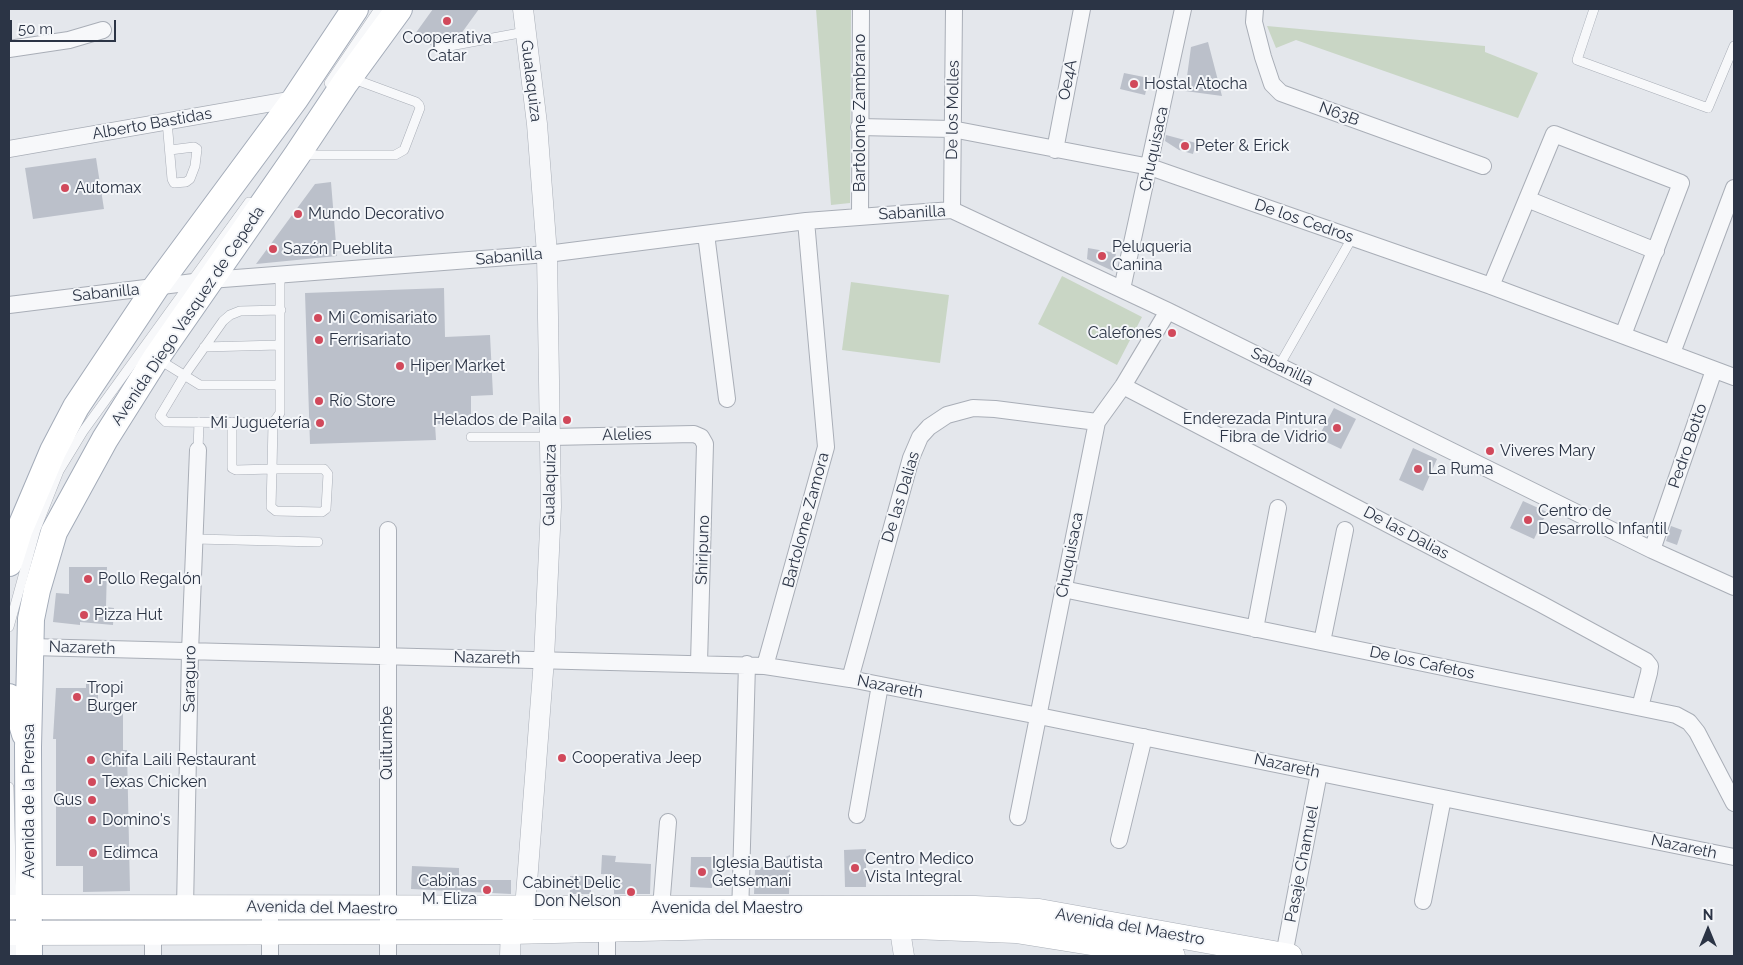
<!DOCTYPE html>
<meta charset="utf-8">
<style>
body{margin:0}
#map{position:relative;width:1743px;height:965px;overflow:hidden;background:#e4e7ec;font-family:Raleway,sans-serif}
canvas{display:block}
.frame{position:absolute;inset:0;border:10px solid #2b3445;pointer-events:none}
.north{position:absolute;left:1683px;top:905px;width:50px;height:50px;-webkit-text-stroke:4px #f4f6f9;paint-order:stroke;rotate:0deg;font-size:14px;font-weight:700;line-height:20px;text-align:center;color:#2b3445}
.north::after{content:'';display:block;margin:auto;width:18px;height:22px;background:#2b3445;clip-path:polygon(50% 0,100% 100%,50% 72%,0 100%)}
.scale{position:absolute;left:10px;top:20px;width:106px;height:22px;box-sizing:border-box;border:2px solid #2b3445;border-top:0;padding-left:6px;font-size:15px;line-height:18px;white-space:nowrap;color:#2b3445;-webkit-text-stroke:4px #f4f6f9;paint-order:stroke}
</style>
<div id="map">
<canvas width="1743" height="965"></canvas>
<div class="frame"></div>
<div class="north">N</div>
<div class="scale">50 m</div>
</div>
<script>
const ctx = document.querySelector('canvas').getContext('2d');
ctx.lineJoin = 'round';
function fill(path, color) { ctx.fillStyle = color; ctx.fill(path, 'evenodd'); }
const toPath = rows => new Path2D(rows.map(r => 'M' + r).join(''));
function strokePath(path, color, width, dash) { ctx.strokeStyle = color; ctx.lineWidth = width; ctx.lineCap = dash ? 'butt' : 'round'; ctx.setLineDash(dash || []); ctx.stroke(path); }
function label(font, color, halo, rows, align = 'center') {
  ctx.font = font + ' Raleway,sans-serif'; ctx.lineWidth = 4; ctx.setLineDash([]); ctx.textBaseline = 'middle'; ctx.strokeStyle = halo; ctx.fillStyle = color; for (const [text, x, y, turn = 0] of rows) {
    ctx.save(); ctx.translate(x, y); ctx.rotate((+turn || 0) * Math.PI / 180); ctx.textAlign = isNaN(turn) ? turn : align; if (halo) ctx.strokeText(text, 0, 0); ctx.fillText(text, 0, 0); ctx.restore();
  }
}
fill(toPath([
 [816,9,851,9,850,203,831,205],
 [1267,26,1485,46,1485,52,1538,73,1518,118,1296,40,1276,48],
 [1062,276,1142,317,1117,365,1038,324],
 [851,282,949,295,940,363,842,350]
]), '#c9d6c5');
fill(toPath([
 [433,9,479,9,458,38,448,40,440,34,432,46,415,34],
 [1208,42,1222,96,1185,91,1191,47],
 [1124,73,1149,78,1145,95,1120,89],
 [1166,135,1196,143,1193,154,1179,150,1165,141],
 [96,158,104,209,33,219,25,168],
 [331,182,337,256,256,264,315,184],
 [1088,248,1116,253,1113,271,1087,259],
 [444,288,445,337,490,335,493,395,471,396,471,423,435,424,436,440,310,444,305,293],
 [1334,408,1356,419,1341,449,1318,438],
 [1413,448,1437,459,1423,491,1399,480],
 [1523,501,1547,512,1534,539,1510,528],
 [1671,526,1682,530,1677,545,1666,541],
 [69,567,107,567,106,607,114,608,113,625,80,622,80,625,53,622,56,593,69,594],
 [98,681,98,706,123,706,123,750,127,750,130,891,83,892,83,866,56,866,56,739,53,739,56,688,86,688,86,682],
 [866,849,866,887,845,887,844,850],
 [602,855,616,856,615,862,651,864,650,894,614,894,614,875,601,874],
 [790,855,789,894,754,894,755,870],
 [691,857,713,857,712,888,690,887],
 [412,866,459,868,459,880,511,880,511,894,411,889],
 [570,876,591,876,591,894,570,894]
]), '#bbc0ca');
const service = toPath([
 [1594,9,1577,60,1708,108,1734,46],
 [439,48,525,32],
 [329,83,379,9],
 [167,121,172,179,174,183,186,182,190,179,195,166,197,149,194,147,170,150],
 [303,155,395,155,404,150,420,108,419,105,416,102,351,78],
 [204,347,279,345],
 [158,359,200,385,280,385],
 [1279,366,1352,238],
 [232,422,232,468,236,470,272,469,324,469,328,474,326,509,322,512,276,511,271,507,272,469,273,423,280,413,280,273],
 [273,423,166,422,160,416,184,376,223,321,230,315,240,311,281,310],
 [471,437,550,437],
 [198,450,199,422],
 [195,539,318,542],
 [9,627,36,529,59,471,84,430,249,202],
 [9,787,12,906],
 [12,956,12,934]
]);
const minor = toPath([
 [1255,9,1254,22,1263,57,1272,84,1281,93,1483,166],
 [9,49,69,40,103,30],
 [859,127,952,129,1150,167,1491,286,1734,377],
 [9,149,295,99],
 [1055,150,1082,9],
 [1527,199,1656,251],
 [952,210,954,9],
 [860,216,861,9],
 [706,234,727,399],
 [1491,286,1554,134,1681,183,1623,335],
 [1122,289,1183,9],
 [9,305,210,280,547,254,806,221,952,210,1168,311,1652,550,1734,587],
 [1672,353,1734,188],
 [1123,386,1541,604,1646,661,1650,666,1649,673,1640,707],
 [551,437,694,434,701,437,705,444,699,663],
 [1652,550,1714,370],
 [1063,589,1676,715,1689,722,1697,732,1734,803],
 [1255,629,1278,508],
 [1322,642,1345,530],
 [31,647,765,666,850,679,1039,716,1734,857],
 [765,666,826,447,806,221],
 [850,679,911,458,920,437,929,427,947,415,973,408,995,409,1097,422],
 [857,815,880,685],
 [1018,817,1097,422,1123,386,1168,311],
 [1119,840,1144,737],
 [1423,901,1443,798],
 [270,907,270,956],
 [185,908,190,652,198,450],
 [661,908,668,822],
 [740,917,747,664],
 [607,930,607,956],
 [1284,955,1319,773],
 [153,956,153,932],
 [388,956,388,530]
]);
const tertiary = toPath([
 [897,911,904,956],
 [510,956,511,925,524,915,525,909,544,659,551,507,547,254,537,124,523,9]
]);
const secondary = toPath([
 [9,907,975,908,1039,911,1290,956],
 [9,933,511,932,725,927,914,927,1016,931,1173,956]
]);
const primary = toPath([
 [9,563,19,531,53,451,76,407,156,287,295,99,355,9],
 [9,697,19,714,25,734],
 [29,956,28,747,31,619,37,590,54,532,105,439,156,358,297,155,345,83,399,9]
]);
strokePath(service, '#a9aeb7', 10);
strokePath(minor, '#a9aeb7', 18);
strokePath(tertiary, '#a9aeb7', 21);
strokePath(secondary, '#a9aeb7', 25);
strokePath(primary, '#a3abb8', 28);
strokePath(service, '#f7f8fa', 9);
strokePath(minor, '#f7f8fa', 16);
strokePath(tertiary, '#f7f8fa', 20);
strokePath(secondary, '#fff', 24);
strokePath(primary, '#fff', 26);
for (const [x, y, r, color] of [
 [447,21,5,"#d1495b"],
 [1134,84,5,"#d1495b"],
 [1185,146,5,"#d1495b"],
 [65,188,5,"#d1495b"],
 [298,214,5,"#d1495b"],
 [273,249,5,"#d1495b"],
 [1102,256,5,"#d1495b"],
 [318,318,5,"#d1495b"],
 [1172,333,5,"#d1495b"],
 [319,340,5,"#d1495b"],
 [400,366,5,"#d1495b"],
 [319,401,5,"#d1495b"],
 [567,420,5,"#d1495b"],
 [320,423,5,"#d1495b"],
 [1337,428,5,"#d1495b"],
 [1490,451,5,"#d1495b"],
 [1418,469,5,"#d1495b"],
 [1528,520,5,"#d1495b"],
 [88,579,5,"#d1495b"],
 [84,615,5,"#d1495b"],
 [77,697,5,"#d1495b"],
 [562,758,5,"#d1495b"],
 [91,760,5,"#d1495b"],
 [92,782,5,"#d1495b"],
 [92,800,5,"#d1495b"],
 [92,820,5,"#d1495b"],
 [93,853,5,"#d1495b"],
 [855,868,5,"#d1495b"],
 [702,872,5,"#d1495b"],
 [487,890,5,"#d1495b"],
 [631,892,5,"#d1495b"]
]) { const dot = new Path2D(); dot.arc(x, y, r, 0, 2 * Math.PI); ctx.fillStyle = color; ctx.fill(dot); strokePath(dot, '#f4f6f9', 2); }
label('16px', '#2b3445', '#f4f6f9', [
 ["Cooperativa",447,38,"center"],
 ["Catar",447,56,"center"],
 ["Hostal Atocha",1144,84],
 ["Peter & Erick",1195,146],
 ["Automax",75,188],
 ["Mundo Decorativo",308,214],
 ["Peluqueria",1112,247],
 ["Canina",1112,265],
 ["Sazón Pueblita",283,249],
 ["Mi Comisariato",328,318],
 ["Calefones",1162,333,"right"],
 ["Ferrisariato",329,340],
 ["Hiper Market",410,366],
 ["Río Store",329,401],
 ["Enderezada Pintura",1327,419,"right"],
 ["Fibra de Vidrio",1327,437,"right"],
 ["Helados de Paila",557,420,"right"],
 ["Mi Juguetería",310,423,"right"],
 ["Viveres Mary",1500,451],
 ["La Ruma",1428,469],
 ["Centro de",1538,511],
 ["Desarrollo Infantil",1538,529],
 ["Pollo Regalón",98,579],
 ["Pizza Hut",94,615],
 ["Tropi",87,688],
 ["Burger",87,706],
 ["Cooperativa Jeep",572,758],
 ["Chifa Laili Restaurant",101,760],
 ["Texas Chicken",102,782],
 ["Gus",82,800,"right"],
 ["Domino's",102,820],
 ["Edimca",103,853],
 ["Centro Medico",865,859],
 ["Vista Integral",865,877],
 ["Iglesia Bautista",712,863],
 ["Getsemani",712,881],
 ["Cabinas",477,881,"right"],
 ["M. Eliza",477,899,"right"],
 ["Cabinet Delic",621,883,"right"],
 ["Don Nelson",621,901,"right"]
], 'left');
label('16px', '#2b3445', '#f4f6f9', [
 ["Oe4A",1068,80,-79],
 ["Gualaquiza",531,81,83],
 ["De los Molles",953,110,-89],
 ["Bartolome Zambrano",860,113,-90],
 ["N63B",1339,114,20],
 ["Alberto Bastidas",152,124,-10],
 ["Chuquisaca",1154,149,-78],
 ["Sabanilla",912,213,-3],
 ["De los Cedros",1304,221,19],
 ["Sabanilla",509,257,-5],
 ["Sabanilla",106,293,-6],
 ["Avenida Diego Vasquez de Cepeda",188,316,-56],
 ["Sabanilla",1282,367,26],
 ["Alelies",627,435,-1],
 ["Pedro Botto",1688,446,-71],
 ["Gualaquiza",550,485,-89],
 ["De las Dalias",901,497,-73],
 ["Bartolome Zamora",806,520,-75],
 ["De las Dalias",1406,533,28],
 ["Shiripuno",703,550,-88],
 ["Chuquisaca",1070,555,-79],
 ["Nazareth",82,648,2],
 ["Nazareth",487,658,1],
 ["De los Cafetos",1422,663,12],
 ["Saraguro",190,679,-89],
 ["Nazareth",890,687,11],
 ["Quitumbe",387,743,-90],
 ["Nazareth",1287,766,12],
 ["Avenida de la Prensa",29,801,-90],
 ["Nazareth",1684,847,12],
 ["Pasaje Chamuel",1302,864,-79],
 ["Avenida del Maestro",322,908,1],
 ["Avenida del Maestro",727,908],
 ["Avenida del Maestro",1130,927,10]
]);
</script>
